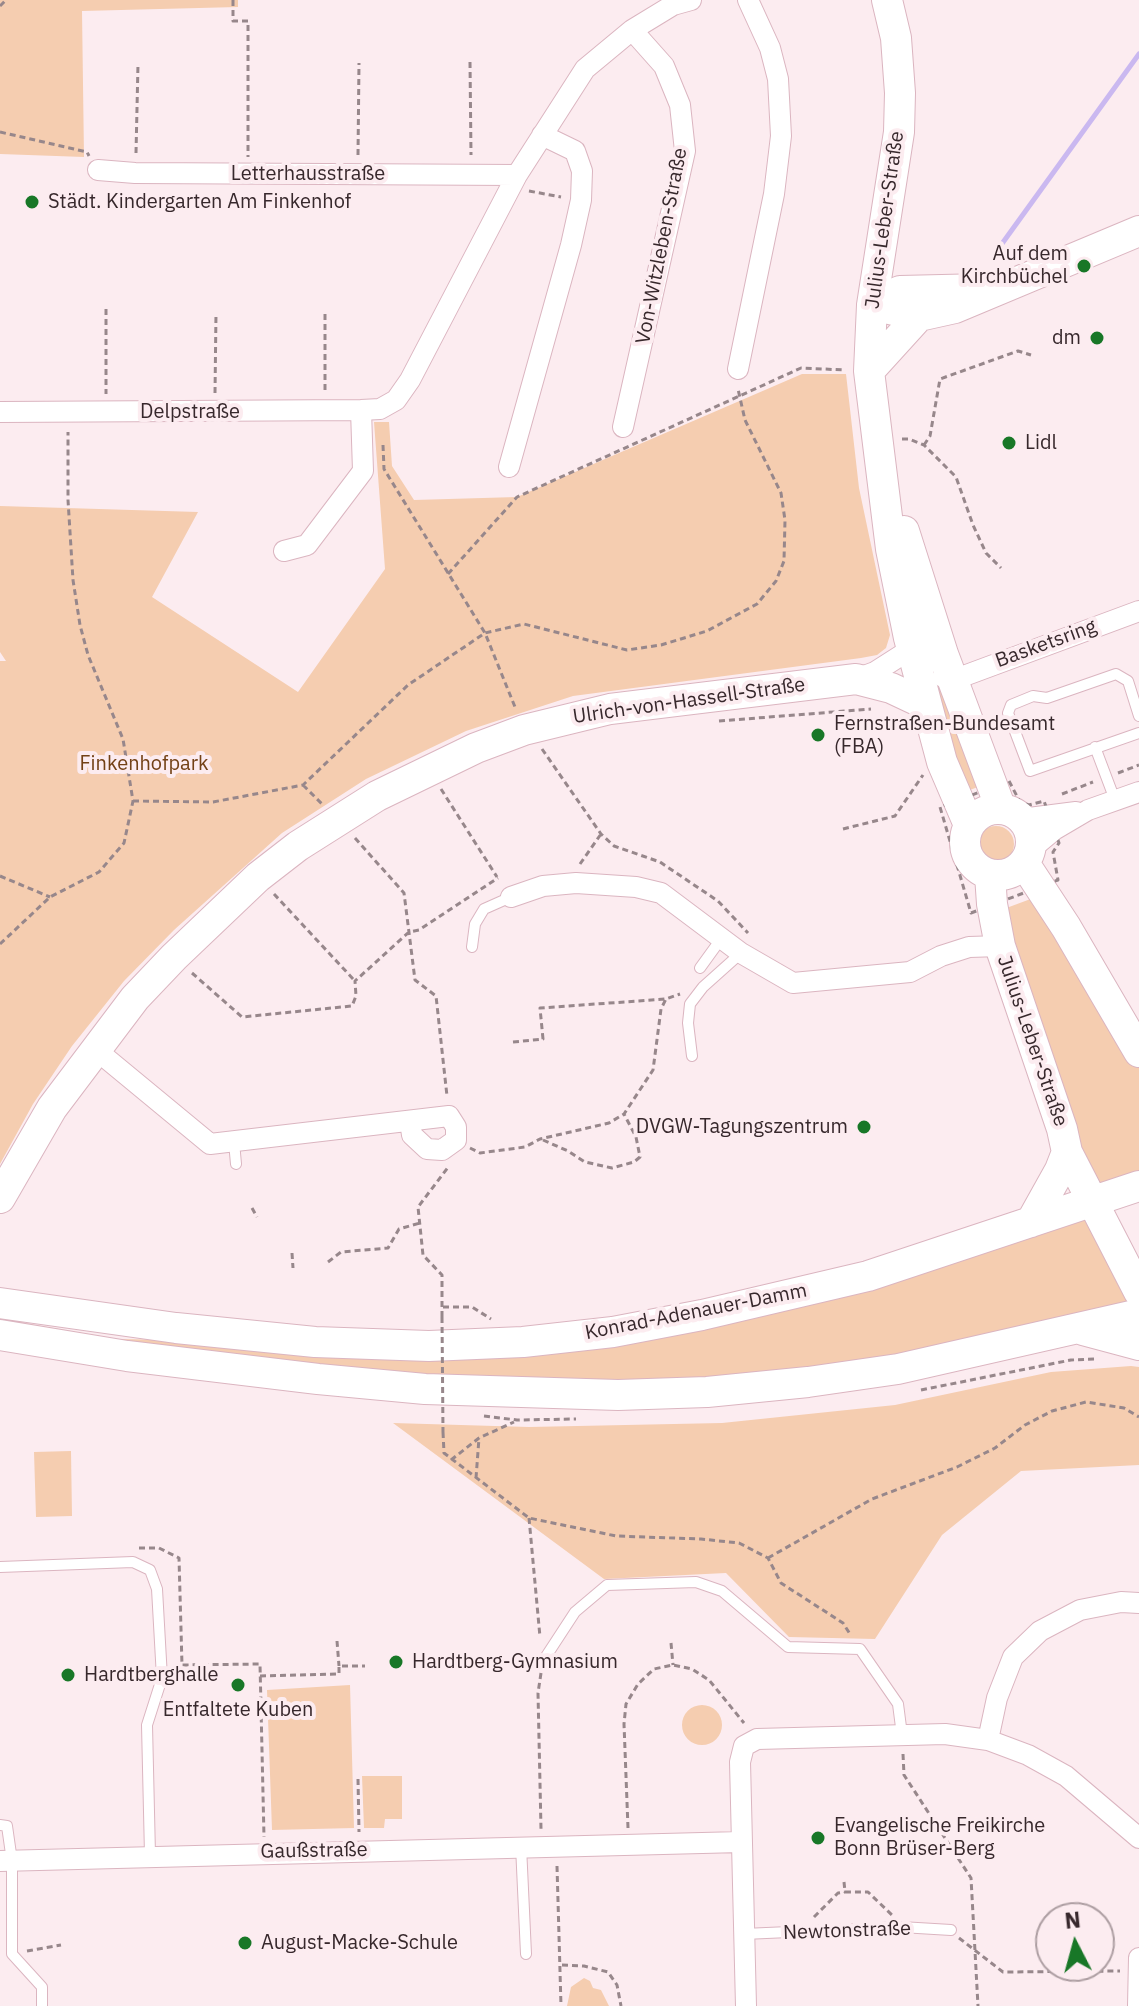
<!DOCTYPE html>
<meta charset="utf-8">
<style>
body{margin:0}
#map{position:relative;width:1139px;height:2006px;overflow:hidden;background:#fcecf0;font-family:"IBM Plex Sans",sans-serif}
canvas{display:block}
.north{position:absolute;left:1035px;top:1902px;width:80px;height:80px;box-sizing:border-box;background:#fcecf0;border:2px solid #ad9ea2;border-radius:50%;rotate:354deg;font-size:22px;font-weight:700;line-height:32px;text-align:center;color:#37282c}
.north::after{content:'';display:block;margin:auto;width:28px;height:36px;background:#187727;clip-path:polygon(50% 0,100% 100%,50% 72%,0 100%)}
</style>
<div id="map">
<canvas width="1139" height="2006"></canvas>
<div class="north">N</div>
</div>
<script>
const ctx = document.querySelector('canvas').getContext('2d');
ctx.lineJoin = 'round';
function fill(path, color) { ctx.fillStyle = color; ctx.fill(path, 'evenodd'); }
const toPath = rows => new Path2D(rows.map(r => 'M' + r).join(''));
function strokePath(path, color, width, dash) { ctx.strokeStyle = color; ctx.lineWidth = width; ctx.lineCap = dash ? 'butt' : 'round'; ctx.setLineDash(dash || []); ctx.stroke(path); }
function label(font, color, halo, rows, align = 'center') {
  ctx.font = font + ' "IBM Plex Sans",sans-serif'; ctx.lineWidth = 8; ctx.setLineDash([]); ctx.textBaseline = 'middle'; ctx.strokeStyle = halo; ctx.fillStyle = color; for (const [text, x, y, turn = 0] of rows) {
    ctx.save(); ctx.translate(x, y); ctx.rotate((+turn || 0) * Math.PI / 180); ctx.textAlign = isNaN(turn) ? turn : align; if (halo) ctx.strokeText(text, 0, 0); ctx.fillText(text, 0, 0); ctx.restore();
  }
}
fill(toPath([
 [0,0,238,0,238,7,82,11,84,157,0,154],
 [802,374,846,374,859,488,890,635,886,648,877,655,861,658,573,696,466,731,366,779,282,833,174,930,124,981,72,1046,33,1104,0,1164,0,661,6,661,0,652,0,506,198,512,152,597,298,692,385,569,374,422,389,422,392,466,414,500,517,497],
 [937,688,946,690,986,784,959,794],
 '978 844a18 18 0 1 1 36 0a18 18 0 1 1-36 0Z',
 [1036,897,1139,1068,1139,1175,1094,1188,1001,910],
 [1085,1216,1129,1302,983,1338,866,1360,735,1377,596,1384,413,1378,0,1325,0,1319,118,1339,173,1340,455,1355],
 [1131,1366,1139,1367,1139,1465,1021,1471,942,1535,875,1639,789,1637,726,1573,604,1579,393,1423,529,1427,722,1423,895,1405,1051,1372],
 [71,1451,72,1516,36,1517,34,1452],
 [350,1685,354,1828,272,1830,267,1690],
 '682 1725a20 20 0 1 1 40 0a20 20 0 1 1-40 0Z',
 [362,1776,402,1776,402,1819,385,1819,384,1828,364,1828],
 [584,1978,590,1981,593,1988,601,1990,609,2006,567,2006,571,1987]
]), '#f5cdb0');
strokePath(toPath([
 [996,252,1139,54]
]), '#cab8f0', 5);
const lane = toPath([
 [1139,716,1128,681,1116,674,1047,698,1033,696,1011,705,1008,713,1030,771,1139,733],
 [1095,747,1115,800],
 [472,947,475,924,484,909,511,897],
 [700,968,721,939],
 [692,1056,688,1023,690,1004,703,987,741,953],
 [234,1142,236,1164],
 [0,1567,133,1562,150,1570,157,1589,162,1678,147,1725,150,1855],
 [543,1661,575,1612,607,1585,696,1582,722,1591,788,1647,860,1649,898,1704,902,1735],
 [0,1825,7,1826,12,1861,12,1954,42,1987,42,2006],
 [521,1846,526,1954],
 [744,1934,901,1927,951,1930]
]);
const street = toPath([
 [98,170,135,173,517,175],
 [738,369,774,194,781,136,778,79,770,48,748,0],
 [0,412,361,410,380,409,396,400,410,380,517,175,585,69,632,30,673,5,691,0],
 [623,427,685,151,680,105,664,66,632,30],
 [509,467,571,245,581,200,582,171,575,151,542,135],
 [284,551,307,545,363,471,361,410],
 [943,677,953,680,1139,611],
 [856,679,875,672,911,649],
 [1021,819,1076,812],
 [1030,850,1054,830,1088,810,1139,792],
 [511,897,543,886,576,883,636,887,661,893,741,953,793,983,910,972,941,956,969,947,1000,946],
 [95,1049,210,1144,449,1116,456,1127,456,1140,442,1150,427,1149,412,1135,410,1121],
 [988,1740,997,1698,1013,1657,1040,1631,1080,1610,1121,1602,1139,1603],
 [0,1861,741,1842],
 [746,2006,740,1762,744,1746,757,1739,945,1734,988,1740,1028,1755,1066,1776,1139,1838],
 [1138,2006,1139,1958]
]);
const secondary = toPath([
 [887,0,896,38,900,93,899,132,872,305,869,371,891,549,909,638,942,762,969,825],
 [872,305,919,316,955,308,1139,231],
 [872,305,900,291,984,289],
 [869,371,919,316],
 [904,531,943,654,1001,809],
 '965 842a33 33 0 1 1 66 0a33 33 0 1 1-66 0Z',
 [1024,863,1066,927,1139,1052],
 [990,875,992,904,1000,946,1062,1129,1067,1152,1139,1292],
 [0,1198,52,1108,135,998,174,957,258,877,298,846,377,796,476,748,524,730,610,709,856,679,891,688,925,704],
 [1031,1222,1060,1170,1067,1152],
 [0,1303,176,1328,315,1342,429,1346,523,1342,613,1332,702,1315,868,1276,1139,1186],
 [1083,1330,1139,1345],
 [0,1335,127,1356,318,1379,425,1389,618,1395,707,1392,808,1382,898,1369,1139,1314]
]);
strokePath(lane, '#dbb5c0', 12);
strokePath(street, '#dbb5c0', 22);
strokePath(secondary, '#dbb5c0', 32);
strokePath(toPath([
 [233,0,233,21,248,21,248,157],
 [0,6,6,0],
 [470,62,471,155],
 [0,132,87,152,89,156],
 [136,153,138,64],
 [358,155,359,63],
 [529,191,561,197],
 [106,309,106,394],
 [325,390,325,310],
 [215,393,216,313],
 [902,439,909,439,924,445,956,477,973,525,986,553,1001,568],
 [383,445,384,469,485,633,515,707],
 [924,445,930,436,940,379,1018,351,1031,355],
 [448,574,517,497,801,368,845,370],
 [719,721,871,709],
 [542,749,601,834,614,846,660,862,718,901,748,933],
 [1118,773,1139,765],
 [1009,781,1020,802,1029,805,1044,801,1059,843,1053,852,1058,880,971,913,940,807,1009,781],
 [303,785,322,804],
 [441,789,497,877],
 [1062,794,1093,782],
 [133,801,213,802,303,785,408,685,485,633,524,624,627,650,661,645,707,631,757,604,776,581,784,561,785,520,781,493,745,420,738,389],
 [843,829,895,816,923,775],
 [355,838,404,893,415,980,436,996,447,1096],
 [580,864,601,834],
 [0,876,50,897],
 [274,894,355,981],
 [0,944,50,897,99,872,124,843,133,801,123,739,88,655,80,625,73,580,68,500,68,432],
 [192,973,242,1017,352,1006,356,996,355,981,409,932,419,930,498,878],
 [513,1042,543,1039,540,1008,666,999,680,994],
 [543,1140,568,1151,585,1162,612,1168,634,1162,640,1157,636,1137,624,1114],
 [470,1148,480,1153,525,1147,540,1139,609,1123,624,1114,653,1070,661,1009,666,999],
 [252,1208,257,1217],
 [292,1253,293,1268],
 [328,1262,341,1252,388,1248,399,1229,420,1223],
 [443,1307,472,1307,491,1319],
 [442,1317,442,1275,423,1255,418,1207,449,1166],
 [921,1390,1071,1360,1095,1359],
 [484,1416,517,1420,576,1419],
 [443,1432,444,1453,529,1518,616,1536,701,1539,739,1543,768,1558,781,1583,843,1623,850,1634],
 [451,1460,479,1438,514,1422],
 [476,1478,479,1438],
 [529,1518,540,1637],
 [139,1548,159,1548,179,1558,182,1665,260,1664,264,1837],
 [768,1558,872,1499,957,1467,995,1448,1025,1425,1052,1411,1086,1402,1124,1408,1139,1417],
 [337,1641,339,1666],
 [671,1643,673,1665],
 [541,1673,538,1693,541,1829],
 [260,1676,339,1674,339,1666,365,1666],
 [903,1754,904,1775,971,1878,978,2006],
 [358,1779,359,1832],
 [628,1828,624,1724,626,1704,638,1684,654,1669,673,1665,692,1669,709,1680,744,1723],
 [557,1866,561,2006],
 [844,1882,845,1892,868,1892,892,1915],
 [814,1917,838,1893,845,1892],
 [959,1938,1003,1972,1120,1971],
 [27,1951,61,1945],
 [562,1965,584,1966,608,1972,617,1985,621,2006]
]), '#97878b', 3, [6, 4]);
strokePath(lane, '#fff', 10);
strokePath(street, '#fff', 20);
strokePath(secondary, '#fff', 30);
strokePath(toPath([
 [442,1317,443,1432]
]), '#97878b', 3, [6, 4]);
for (const [x, y, r, color] of [
 [32,202,8,"#187727"],
 [1084,266,8,"#187727"],
 [1097,338,8,"#187727"],
 [1009,443,8,"#187727"],
 [818,735,8,"#187727"],
 [864,1127,8,"#187727"],
 [396,1662,8,"#187727"],
 [68,1675,8,"#187727"],
 [238,1685,8,"#187727"],
 [818,1838,8,"#187727"],
 [245,1943,8,"#187727"]
]) { const dot = new Path2D(); dot.arc(x, y, r, 0, 2 * Math.PI); ctx.fillStyle = color; ctx.fill(dot); strokePath(dot, '#fcecf0', 3); }
label('20px', '#37282c', '#fcecf0', [
 ["Letterhausstraße",308,174],
 ["Julius-Leber-Straße",885,220,-82],
 ["Von-Witzleben-Straße",662,246,-79],
 ["Delpstraße",190,412],
 ["Basketsring",1046,644,-20],
 ["Ulrich-von-Hassell-Straße",689,701,-8],
 ["Julius-Leber-Straße",1032,1041,71],
 ["Konrad-Adenauer-Damm",696,1312,-11],
 ["Gaußstraße",314,1851,-1],
 ["Newtonstraße",847,1931,-2]
]);
label('20px', '#37282c', '#fcecf0', [
 ["Städt. Kindergarten Am Finkenhof",48,202],
 ["Auf dem",1068,254,"right"],
 ["Kirchbüchel",1068,277,"right"],
 ["dm",1081,338,"right"],
 ["Lidl",1025,443],
 ["Fernstraßen-Bundesamt",834,724],
 ["(FBA)",834,747],
 ["DVGW-Tagungszentrum",848,1127,"right"],
 ["Hardtberg-Gymnasium",412,1662],
 ["Hardtberghalle",84,1675],
 ["Entfaltete Kuben",238,1710,"center"],
 ["Evangelische Freikirche",834,1826],
 ["Bonn Brüser-Berg",834,1849],
 ["August-Macke-Schule",261,1943]
], 'left');
label('20px', '#734116', '#fcecf0', [
 ["Finkenhofpark",144,764]
]);
</script>
